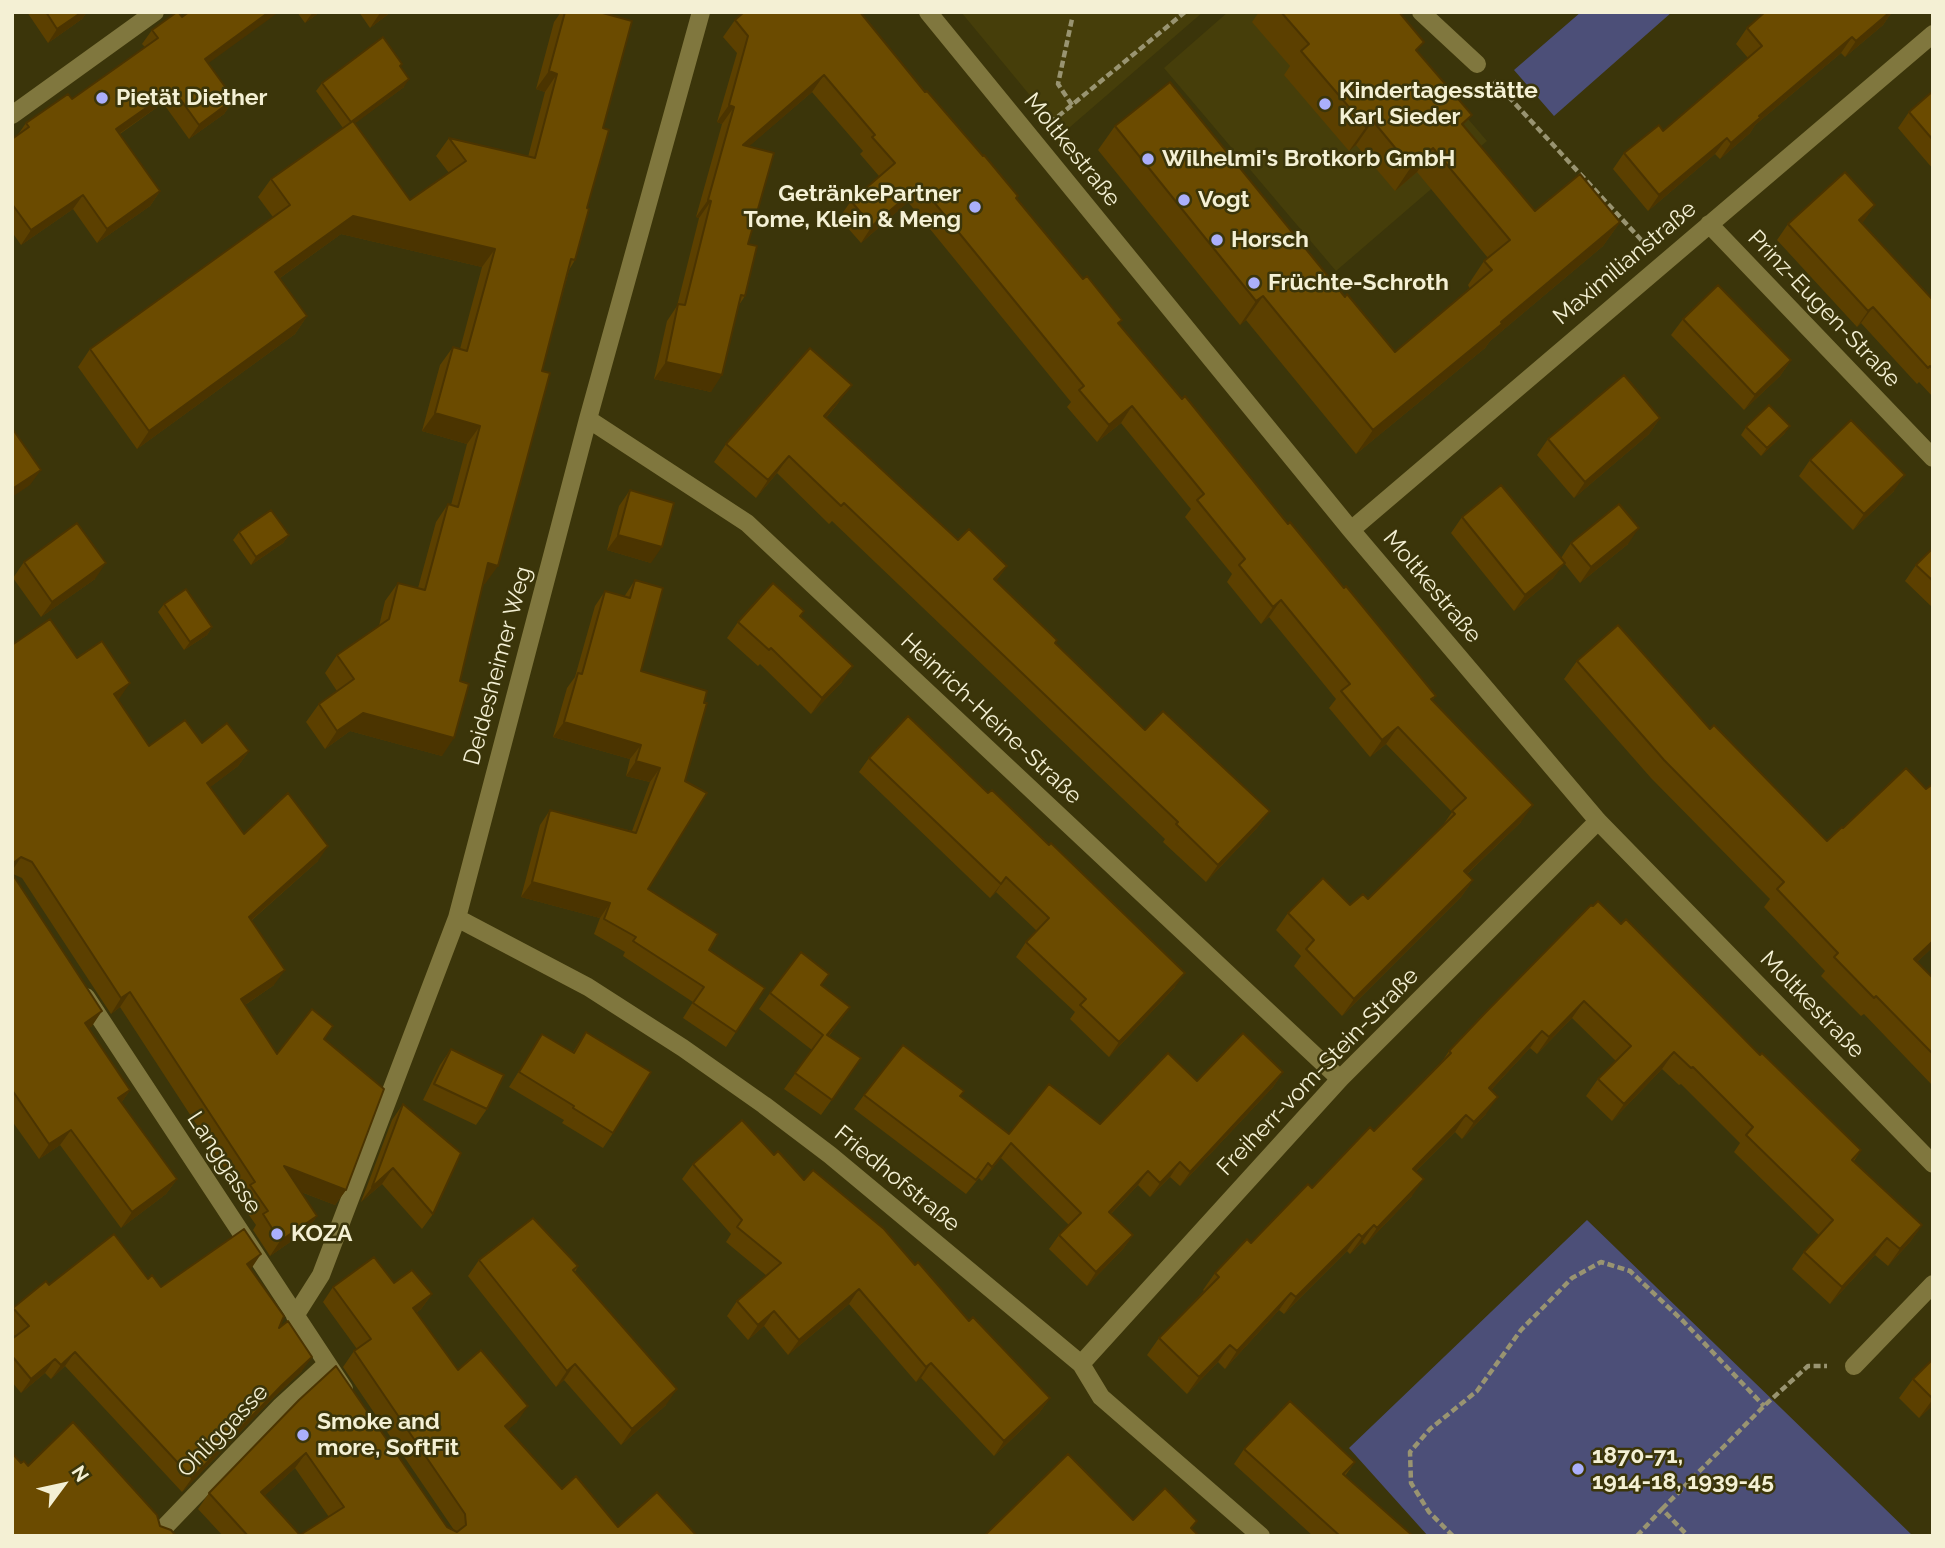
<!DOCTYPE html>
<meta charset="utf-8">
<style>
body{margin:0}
#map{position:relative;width:1945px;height:1548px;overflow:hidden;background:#3b350a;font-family:Raleway,sans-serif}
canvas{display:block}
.frame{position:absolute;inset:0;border:14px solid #f4f0d4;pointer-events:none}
.north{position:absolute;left:28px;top:1450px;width:70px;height:70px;-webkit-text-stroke:5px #3b350a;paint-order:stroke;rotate:57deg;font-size:19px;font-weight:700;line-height:28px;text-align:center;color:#f4f0d4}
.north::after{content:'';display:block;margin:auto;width:24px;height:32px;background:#f4f0d4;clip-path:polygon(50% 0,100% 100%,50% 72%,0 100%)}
</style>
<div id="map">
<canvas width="1945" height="1548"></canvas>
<div class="frame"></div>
<div class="north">N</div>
</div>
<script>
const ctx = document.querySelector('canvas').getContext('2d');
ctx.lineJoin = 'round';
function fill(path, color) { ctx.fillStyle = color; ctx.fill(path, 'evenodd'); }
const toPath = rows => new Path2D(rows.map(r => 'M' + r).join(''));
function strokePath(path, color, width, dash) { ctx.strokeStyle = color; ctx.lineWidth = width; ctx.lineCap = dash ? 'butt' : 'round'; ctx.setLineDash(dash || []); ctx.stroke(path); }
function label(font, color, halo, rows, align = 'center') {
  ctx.font = font + ' Raleway,sans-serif'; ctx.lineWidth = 5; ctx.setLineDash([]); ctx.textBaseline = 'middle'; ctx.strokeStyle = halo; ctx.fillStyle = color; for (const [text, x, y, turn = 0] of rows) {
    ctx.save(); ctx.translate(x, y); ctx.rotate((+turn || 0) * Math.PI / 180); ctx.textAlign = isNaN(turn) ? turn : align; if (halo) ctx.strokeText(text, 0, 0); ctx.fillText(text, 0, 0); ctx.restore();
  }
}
fill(toPath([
 [961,12,1203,12,1062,134],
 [1228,12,1376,12,1487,141,1336,271,1164,68]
]), '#463e0a');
fill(toPath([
 [1581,12,1672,12,1554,116,1514,70],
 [1587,1220,1913,1536,1428,1536,1349,1448]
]), '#4c4f78');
strokePath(toPath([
 [1494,81,1645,244],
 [1072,105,1058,84,1072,19],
 [1050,123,1185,12],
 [1662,1509,1764,1406,1808,1366,1827,1366],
 [1453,1536,1429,1512,1411,1483,1410,1452,1430,1429,1477,1391,1521,1330,1572,1278,1601,1262,1630,1271,1683,1321,1764,1406],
 [1637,1536,1662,1509,1688,1536]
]), '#999471', 4.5, [7, 3.5]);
strokePath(toPath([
 [928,12,1351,530,1598,821,1933,1164],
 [1421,12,1477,64],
 [12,115,155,12],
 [1709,224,1933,458],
 [588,419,747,523,1340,1079],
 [1351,530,1933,34],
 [457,918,588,987,683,1048,764,1105,830,1155,1081,1364,1101,1397,1261,1536],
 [86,997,344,1389],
 [295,1316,321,1275,457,918,588,419,701,12],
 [1081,1364,1340,1079,1598,821],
 [1854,1366,1933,1284],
 [156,1536,280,1407,327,1364]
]), '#80773e', 18);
fill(toPath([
 [27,12,87,12,82,19,48,43],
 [297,12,320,12,305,23],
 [359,12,391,12,370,28],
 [561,12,599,12,603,128,587,208,575,260,569,270,485,584,483,583,442,756,350,731,325,749,306,722,319,704,337,691,325,673,337,655,379,626,385,601,398,583,418,588,436,522,448,504,451,505,467,444,422,431,440,365,453,347,460,349,482,267,341,234,280,278,307,316,295,334,137,449,78,367,90,349,273,217,258,197,271,179,343,128,316,91,322,83,401,67,404,87,355,123,410,200,449,173,436,156,449,138,528,157,545,92,536,89,554,22],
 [1259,12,1385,12,1418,52,1464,126,1535,211,1620,222,1603,246,1490,341,1485,348,1356,454,1246,320,1240,325,1098,150,1115,126,1345,297,1395,352,1470,289,1468,285,1484,261,1488,258,1417,172,1395,191,1356,145,1349,151,1284,75,1290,66,1252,22],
 [1765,12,1893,12,1889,16,1883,25,1845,57,1841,53,1755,125,1750,133,1720,159,1715,154,1648,211,1613,169,1624,153,1663,131,1748,58,1736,44,1747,28],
 [735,20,925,92,1016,199,1119,324,1288,524,1344,588,1436,696,1432,700,1521,822,1467,874,1473,880,1461,897,1342,1016,1294,966,1301,956,1276,930,1288,913,1350,905,1368,899,1441,828,1452,812,1386,744,1370,757,1329,708,1336,699,1269,617,1261,624,1227,582,1232,574,1185,517,1191,509,1121,423,1097,442,1067,407,1071,402,908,202,861,243,839,218,851,201,879,176,860,154,863,151,812,92,749,146,748,244,745,296,739,305,711,392,654,379,667,321,677,306,699,218,696,217,722,124,717,122,737,53,723,37],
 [152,30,208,63,234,99,224,114,189,139,163,103,120,134,160,191,150,206,97,243,73,209,21,245,12,232,12,139,17,136,26,123,72,99,145,47,142,44],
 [1933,91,1933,169,1898,128,1909,112],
 [1875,205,1862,223,1933,300,1933,397,1919,382,1917,384,1861,323,1857,327,1777,240,1788,224],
 [1683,319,1791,360,1780,376,1744,410,1671,335],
 [839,402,826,418,958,540,1007,566,996,581,1057,640,1055,644,1145,730,1270,811,1257,828,1206,882,1163,842,1165,839,832,521,829,524,777,473,756,498,714,462,726,444],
 [1660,418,1649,434,1574,498,1537,455,1548,439],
 [1790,426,1784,434,1761,456,1741,435,1746,427],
 [1810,460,1894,491,1853,530,1799,476],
 [630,490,651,563,607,550,619,506],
 [1462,517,1561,558,1571,543,1628,544,1580,583,1564,563,1553,578,1514,611,1451,533],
 [239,532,289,535,283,543,251,565,233,540],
 [1933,548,1933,608,1905,581,1916,565],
 [24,562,95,579,41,617,13,578],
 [635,580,641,671,707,691,648,889,709,950,765,988,726,1047,683,1018,693,1002,623,956,625,952,594,934,600,918,521,897,540,825,550,810,632,831,650,782,626,776,630,759,553,737,567,688,575,677,595,606,605,591,624,597],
 [164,604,212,627,207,635,184,650,158,612],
 [804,611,801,616,842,682,811,714,760,664,758,666,727,638,738,622],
 [12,645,77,658,119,699,118,700,149,746,202,743,249,751,238,766,210,787,244,834,318,861,252,920,274,985,245,1005,277,1054,324,1039,346,1190,335,1205,301,1192,317,1216,306,1231,270,1256,253,1230,256,1225,239,1201,243,1196,120,1007,111,1014,22,878,13,874,92,1026,89,1028,130,1090,121,1103,177,1179,166,1194,121,1228,60,1145,39,1159,12,1121],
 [1577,661,1710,729,1827,841,1843,828,1926,789,1933,784,1933,947,1917,962,1933,978,1933,1086,1864,1014,1861,1016,1821,976,1825,971,1764,907,1770,899,1651,778,1564,679],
 [869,758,1175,987,1109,1057,1070,1019,1075,1012,1016,957,1026,942,1037,931,996,892,990,898,859,772],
 [1621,924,1861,1150,1854,1161,1922,1225,1910,1242,1888,1266,1875,1255,1830,1304,1792,1269,1804,1252,1819,1235,1734,1152,1740,1143,1681,1084,1679,1085,1662,1069,1612,1121,1586,1096,1598,1079,1616,1061,1572,1018,1537,1054,1530,1048,1491,1090,1486,1114,1462,1139,1455,1132,1416,1171,1412,1196,1365,1245,1362,1242,1350,1254,1347,1251,1284,1314,1279,1310,1225,1369,1218,1362,1187,1394,1147,1355,1159,1338,1204,1291,1203,1290,1215,1273,1251,1243,1374,1131,1441,1063,1449,1051],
 [822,985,850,1007,829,1036,861,1058,821,1115,784,1089,812,1050,759,1009,770,993],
 [586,1032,613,1133,603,1148,562,1123,564,1120,509,1087,542,1034,573,1052],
 [451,1049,487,1109,476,1125,423,1100,440,1065],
 [1283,1072,1273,1087,1180,1186,1170,1177,1150,1197,1138,1185,1111,1214,1133,1235,1123,1249,1087,1286,1049,1249,1059,1235,1069,1225,1001,1158,982,1181,979,1178,966,1194,854,1109,864,1095,960,1097,1009,1134,1100,1124,1197,1081],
 [403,1104,433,1214,422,1229,382,1184,361,1202,392,1120],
 [774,1155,804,1180,915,1265,969,1321,1050,1398,1039,1413,994,1456,921,1378,916,1382,849,1304,788,1355,764,1326,748,1340,727,1316,737,1301,767,1276,726,1242,731,1234,682,1179,693,1164],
 [479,1260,578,1266,575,1272,666,1405,621,1445,564,1380,556,1387,468,1276],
 [251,1269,279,1328,302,1371,272,1399,182,1492,65,1366,51,1379,45,1373,21,1393,12,1382,12,1339,16,1337,12,1333,12,1310,49,1285,148,1279,161,1287],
 [394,1283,432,1294,421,1309,416,1313,458,1370,517,1422,508,1429,562,1489,618,1527,697,1536,223,1536,198,1509,209,1493,299,1400,447,1527,454,1530,343,1367,354,1351,357,1349,323,1302,333,1287],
 [295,1468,329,1517,300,1535,264,1496],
 [1933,1359,1933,1405,1919,1418,1899,1398,1913,1379],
 [1244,1449,1355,1462,1345,1476,1413,1536,1313,1536,1234,1464]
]), '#5c4000');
fill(toPath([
 [82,12,87,12,82,19,48,43,57,29],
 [269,12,279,12,195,73,205,59],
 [313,12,320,12,305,23],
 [382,12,391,12,370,28,380,13],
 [1888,12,1893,12,1889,16,1883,25,1845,57,1856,41],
 [1852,37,1841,53,1755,125,1750,133,1720,159,1731,143,1759,116],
 [549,71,557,74,545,92,536,89],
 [824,75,812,92,731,162,743,145],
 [409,79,404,87,345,131,351,122],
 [173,89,163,103,106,143,116,129],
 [234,99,224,114,189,139,199,125],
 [729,105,734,107,722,124,717,122],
 [1373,121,1356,145,1349,151,1366,127],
 [1727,138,1715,154,1648,211,1659,195],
 [1433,148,1417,172,1395,191,1411,167],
 [920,185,908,202,861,243,872,226],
 [160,191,150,206,97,243,107,229],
 [83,195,73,209,21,245,31,230],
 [708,200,711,201,699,218,696,217],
 [1875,205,1864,221,1848,236,1859,220],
 [353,216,495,249,482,267,341,234,263,290,275,272],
 [1620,222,1603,246,1490,341,1485,348,1356,454,1373,430],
 [1263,296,1246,320,1240,325,1256,301],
 [1873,307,1861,323,1857,327,1868,311],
 [307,316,295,334,137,449,149,431],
 [1791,360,1780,376,1744,410,1755,395],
 [666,362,722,375,711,392,654,379],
 [852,385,839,402,812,434,824,416],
 [1132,406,1121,423,1097,442,1109,425],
 [435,413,480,426,467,444,422,431],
 [1660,418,1649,434,1574,498,1585,482],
 [1790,426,1784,434,1761,456,1767,448],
 [789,456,777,473,756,498,768,480],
 [41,470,30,485,12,497,12,489],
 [1905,475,1894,491,1853,530,1864,514],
 [1639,528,1628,544,1580,583,1591,567],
 [289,535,283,543,251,565,256,557],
 [618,535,662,547,651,563,607,550],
 [106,563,95,579,41,617,52,602],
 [488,563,498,566,485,584,476,581],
 [1565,563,1553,578,1514,611,1525,595],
 [1007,566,995,583,994,579],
 [1281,600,1269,617,1261,624,1273,607],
 [212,627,207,635,184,650,190,642],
 [853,666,842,682,811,714,822,698],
 [130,683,119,699,103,709,114,694],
 [363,713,454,738,442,756,350,731,325,749,337,731],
 [564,722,641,745,630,759,553,737],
 [1398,727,1386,744,1370,757,1382,740],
 [249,751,238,766,196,798,207,783],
 [636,761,660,768,650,782,626,776],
 [1533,805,1521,822,1452,888,1464,871],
 [1270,811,1257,828,1206,882,1218,865],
 [328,846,318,861,238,932,249,917],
 [21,857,12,871,12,864],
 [1006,877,996,892,990,898,1001,884],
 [1473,880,1461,897,1342,1016,1354,999],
 [532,882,610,903,600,918,521,897],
 [1933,941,1933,947,1901,977,1914,959],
 [285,970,274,985,230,1015,241,999],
 [1185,973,1175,987,1109,1057,1119,1042],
 [130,992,120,1007,111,1014,121,998],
 [1584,1001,1572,1018,1537,1054,1549,1037],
 [850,1007,839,1023,816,1051,827,1035],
 [102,1011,92,1026,74,1038,85,1023],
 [1542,1031,1530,1048,1477,1105,1489,1088],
 [1674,1052,1662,1069,1612,1121,1624,1104],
 [1283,1072,1273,1087,1180,1186,1190,1172],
 [130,1090,119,1106,118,1098],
 [1498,1097,1486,1114,1462,1139,1474,1122],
 [1466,1115,1455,1132,1401,1186,1413,1169],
 [71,1130,60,1145,39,1159,49,1144],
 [1011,1143,1001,1158,982,1181,992,1167],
 [1180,1162,1170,1177,1150,1197,1160,1183],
 [284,1166,346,1190,335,1205,273,1181],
 [393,1168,382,1184,361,1202,372,1187],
 [1148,1171,1138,1185,1099,1226,1109,1212],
 [177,1179,166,1194,121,1228,132,1212],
 [1424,1179,1412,1196,1365,1245,1377,1228],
 [317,1216,306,1231,270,1256,280,1241],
 [1374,1225,1362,1242,1350,1254,1362,1237],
 [1922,1225,1910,1242,1888,1266,1900,1249],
 [1359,1234,1347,1251,1284,1314,1296,1297],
 [1133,1235,1123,1249,1087,1286,1096,1272],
 [1887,1238,1875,1255,1830,1304,1842,1287],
 [261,1254,251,1269,247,1264],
 [859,1289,849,1304,788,1355,799,1340],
 [1291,1293,1279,1310,1225,1369,1237,1351],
 [432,1294,421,1309,402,1324,413,1308],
 [774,1311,764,1326,748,1340,758,1325],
 [1230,1345,1218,1362,1187,1394,1199,1377],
 [75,1352,65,1366,51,1379,61,1365],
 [312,1357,302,1371,272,1399,182,1492,192,1478,282,1385],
 [55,1359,45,1373,21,1393,31,1379],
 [931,1363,921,1378,916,1382,926,1367],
 [575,1364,564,1380,556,1387,567,1371],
 [677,1389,666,1405,621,1445,632,1429],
 [1050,1398,1039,1413,994,1456,1004,1441],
 [1933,1399,1933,1405,1919,1418],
 [528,1406,517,1422,494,1442,505,1426],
 [306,1453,295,1468,251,1508,261,1492]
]), '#4b3400');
const building = toPath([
 [46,12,82,12,57,29,46,12],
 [177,12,178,12,182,17,189,12,269,12,205,59,234,99,199,125,173,89,116,129,160,191,107,229,83,195,31,230,12,204,12,139,29,127,26,123,68,94,72,99,158,38,152,30,177,12],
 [565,12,599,12,632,21,603,128,609,130,587,208,589,209,575,260,571,259,542,371,550,373,498,566,488,563,460,681,469,684,454,738,363,713,337,731,319,704,354,679,337,655,389,619,398,583,425,590,448,504,458,507,480,426,435,413,453,347,467,351,495,249,353,216,275,272,307,316,149,431,90,349,290,205,271,179,353,121,410,200,466,161,449,138,535,158,557,74,549,71,565,12],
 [744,12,860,12,925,92,927,91,983,156,984,155,1018,196,1016,198,1083,279,1087,276,1122,320,1118,323,1182,399,1185,396,1288,524,1290,522,1344,588,1346,586,1436,696,1431,699,1533,805,1464,871,1473,880,1354,999,1306,949,1314,940,1288,913,1323,878,1350,905,1363,894,1368,899,1455,814,1452,811,1466,798,1398,727,1382,740,1341,691,1350,684,1281,600,1273,607,1239,565,1245,559,1197,500,1204,494,1132,406,1109,425,1079,390,1084,386,920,185,872,226,851,201,895,163,872,137,875,135,824,75,743,145,774,153,748,244,757,246,745,296,741,295,722,375,666,362,678,304,685,305,711,201,708,200,734,107,729,105,748,36,735,20,744,12],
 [1281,12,1399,12,1424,42,1416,50,1472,115,1462,124,1535,211,1580,174,1620,222,1501,322,1502,324,1373,430,1263,296,1256,301,1115,126,1170,82,1345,297,1347,294,1395,352,1492,270,1484,261,1510,240,1433,148,1411,167,1373,121,1366,127,1301,51,1309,44,1281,12],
 [1765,12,1890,12,1856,41,1852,37,1759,116,1761,117,1731,143,1727,138,1659,195,1624,153,1659,125,1663,131,1762,46,1747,28,1765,12],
 [383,37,402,64,400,66,409,79,351,122,322,83,383,37],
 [1933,91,1933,140,1909,112,1933,91],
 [1845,172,1875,205,1859,220,1933,300,1933,369,1930,366,1928,368,1873,307,1868,311,1788,224,1845,172],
 [1718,285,1791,360,1755,395,1683,319,1718,285],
 [810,348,852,385,824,416,958,540,969,529,1007,566,994,579,1057,640,1055,643,1145,730,1163,711,1270,811,1218,865,1176,824,1178,822,844,503,841,506,789,456,768,480,726,444,810,348],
 [1624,375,1660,418,1585,482,1548,439,1624,375],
 [1769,405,1790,426,1767,448,1746,427,1769,405],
 [1851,420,1905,475,1864,514,1810,460,1851,420],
 [12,428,41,470,12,489,12,428],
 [1501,485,1565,563,1525,595,1462,517,1501,485],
 [630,490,674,503,662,547,618,535,630,490],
 [1619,504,1639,528,1591,567,1571,543,1619,504],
 [271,510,289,535,256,557,239,532,271,510],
 [77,523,106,563,52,602,24,562,77,523],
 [1933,548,1933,581,1916,565,1933,548],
 [635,580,663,588,641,671,707,691,704,703,707,703,685,781,707,793,648,889,718,934,709,950,765,988,736,1032,693,1003,704,987,633,941,636,937,604,919,610,903,532,882,550,810,636,833,660,768,636,761,641,745,564,722,578,673,582,674,605,591,630,598,635,580],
 [773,583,804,611,800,616,853,666,822,698,771,648,769,650,738,622,773,583],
 [186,589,212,627,190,642,164,604,186,589],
 [50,619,77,658,102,641,130,683,114,694,149,746,185,720,202,743,227,723,249,751,207,783,244,834,288,793,328,846,249,917,285,970,241,999,277,1054,312,1009,333,1026,324,1039,384,1089,346,1190,284,1166,317,1216,280,1241,263,1214,268,1211,250,1185,255,1182,130,992,121,998,32,862,21,857,12,864,13,875,102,1011,85,1023,130,1090,118,1098,177,1179,132,1212,71,1130,49,1144,12,1090,12,645,50,619],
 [1618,625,1710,729,1714,725,1827,841,1842,827,1843,828,1906,768,1926,789,1933,784,1933,941,1914,959,1933,978,1933,1054,1876,996,1874,998,1834,957,1838,953,1777,889,1784,882,1664,760,1577,661,1618,625],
 [908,716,988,793,992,790,1049,845,1051,843,1185,973,1119,1042,1080,1005,1086,999,1026,942,1049,918,1006,877,1001,884,869,758,908,716],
 [1598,901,1621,924,1626,919,1760,1055,1762,1053,1861,1150,1852,1160,1922,1225,1900,1249,1887,1238,1842,1287,1804,1252,1833,1220,1746,1135,1753,1127,1693,1067,1691,1068,1674,1052,1624,1104,1598,1079,1631,1046,1584,1001,1549,1037,1542,1031,1489,1088,1498,1097,1474,1122,1466,1115,1413,1169,1424,1179,1377,1228,1374,1225,1362,1237,1359,1234,1296,1297,1291,1293,1237,1351,1230,1345,1199,1377,1159,1338,1219,1277,1215,1273,1247,1239,1251,1243,1308,1184,1312,1188,1370,1127,1374,1131,1451,1053,1449,1051,1486,1012,1591,905,1593,906,1598,901],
 [801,952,829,974,821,985,850,1007,827,1035,861,1058,832,1100,795,1073,823,1035,770,993,801,952],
 [586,1032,651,1072,613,1133,573,1108,574,1106,519,1072,542,1034,574,1053,586,1032],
 [1243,1033,1283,1072,1190,1172,1180,1162,1160,1183,1148,1171,1109,1212,1133,1235,1096,1272,1059,1235,1081,1213,1011,1143,992,1167,988,1163,976,1180,864,1095,903,1045,964,1091,960,1096,1009,1134,1049,1084,1100,1124,1168,1053,1197,1081,1243,1033],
 [451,1049,504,1075,487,1109,434,1084,451,1049],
 [403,1104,461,1153,433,1214,393,1168,372,1187,403,1104],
 [742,1120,774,1155,778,1151,804,1180,813,1170,884,1229,915,1265,918,1262,969,1321,973,1317,1050,1398,1004,1441,931,1363,926,1367,859,1289,799,1340,774,1311,758,1325,737,1301,781,1263,737,1227,742,1220,693,1164,742,1120],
 [533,1218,578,1266,573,1270,677,1389,632,1429,575,1364,567,1371,479,1260,533,1218],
 [244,1229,261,1254,247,1264,284,1316,279,1328,288,1321,312,1357,282,1385,192,1478,75,1352,61,1365,55,1359,31,1379,12,1356,12,1339,29,1326,13,1308,46,1281,49,1285,114,1234,148,1279,152,1275,161,1287,244,1229],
 [374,1257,394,1283,412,1270,432,1294,413,1308,458,1370,481,1350,528,1406,505,1426,562,1489,576,1476,618,1527,657,1492,697,1536,248,1536,209,1493,299,1400,336,1366,447,1527,457,1532,466,1525,465,1514,354,1351,371,1339,333,1287,374,1257],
 [306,1453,344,1507,300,1535,261,1492,306,1453],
 [1933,1359,1933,1399,1913,1379,1933,1359],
 [1290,1401,1355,1462,1343,1474,1413,1536,1340,1536,1244,1449,1290,1401],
 [73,1422,157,1515,160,1526,171,1530,176,1536,12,1536,12,1453,21,1463,24,1461,28,1466,73,1422],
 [1068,1454,1133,1520,1165,1488,1197,1521,1191,1528,1199,1536,984,1536,1068,1454]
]);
fill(building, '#6b4b00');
strokePath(building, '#4b3400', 2);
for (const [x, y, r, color] of [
 [102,98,7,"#aaaffb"],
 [1325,104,7,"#aaaffb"],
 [1148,159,7,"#aaaffb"],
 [1184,200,7,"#aaaffb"],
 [975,207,7,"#aaaffb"],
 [1217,240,7,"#aaaffb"],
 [1254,283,7,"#aaaffb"],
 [277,1234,7,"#aaaffb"],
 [303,1435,7,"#aaaffb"],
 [1578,1469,7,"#aaaffb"]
]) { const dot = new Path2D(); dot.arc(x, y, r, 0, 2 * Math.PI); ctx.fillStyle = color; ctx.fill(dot); strokePath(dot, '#3b350a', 2.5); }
label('bold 23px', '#f4f0d4', '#3b350a', [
 ["Kindertagesstätte",1339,91],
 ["Karl Sieder",1339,117],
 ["Pietät Diether",116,98],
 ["Wilhelmi's Brotkorb GmbH",1162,159],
 ["GetränkePartner",961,194,"right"],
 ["Tome, Klein & Meng",961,220,"right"],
 ["Vogt",1198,200],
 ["Horsch",1231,240],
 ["Früchte-Schroth",1268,283],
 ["KOZA",291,1234],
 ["Smoke and",317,1422],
 ["more, SoftFit",317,1448],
 ["1870-71,",1592,1456],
 ["1914-18, 1939-45",1592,1482]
], 'left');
label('23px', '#f4f0d4', '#3b350a', [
 ["Moltkestraße",1072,150,51],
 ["Maximilianstraße",1625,263,-40],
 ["Prinz-Eugen-Straße",1824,309,46],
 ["Moltkestraße",1432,587,50],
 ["Deidesheimer Weg",498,666,-75],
 ["Heinrich-Heine-Straße",991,719,43],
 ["Moltkestraße",1812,1005,46],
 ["Freiherr-vom-Stein-Straße",1318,1072,-46],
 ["Langgasse",224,1163,57],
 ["Friedhofstraße",897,1179,39],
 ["Ohliggasse",223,1431,-46]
]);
</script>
